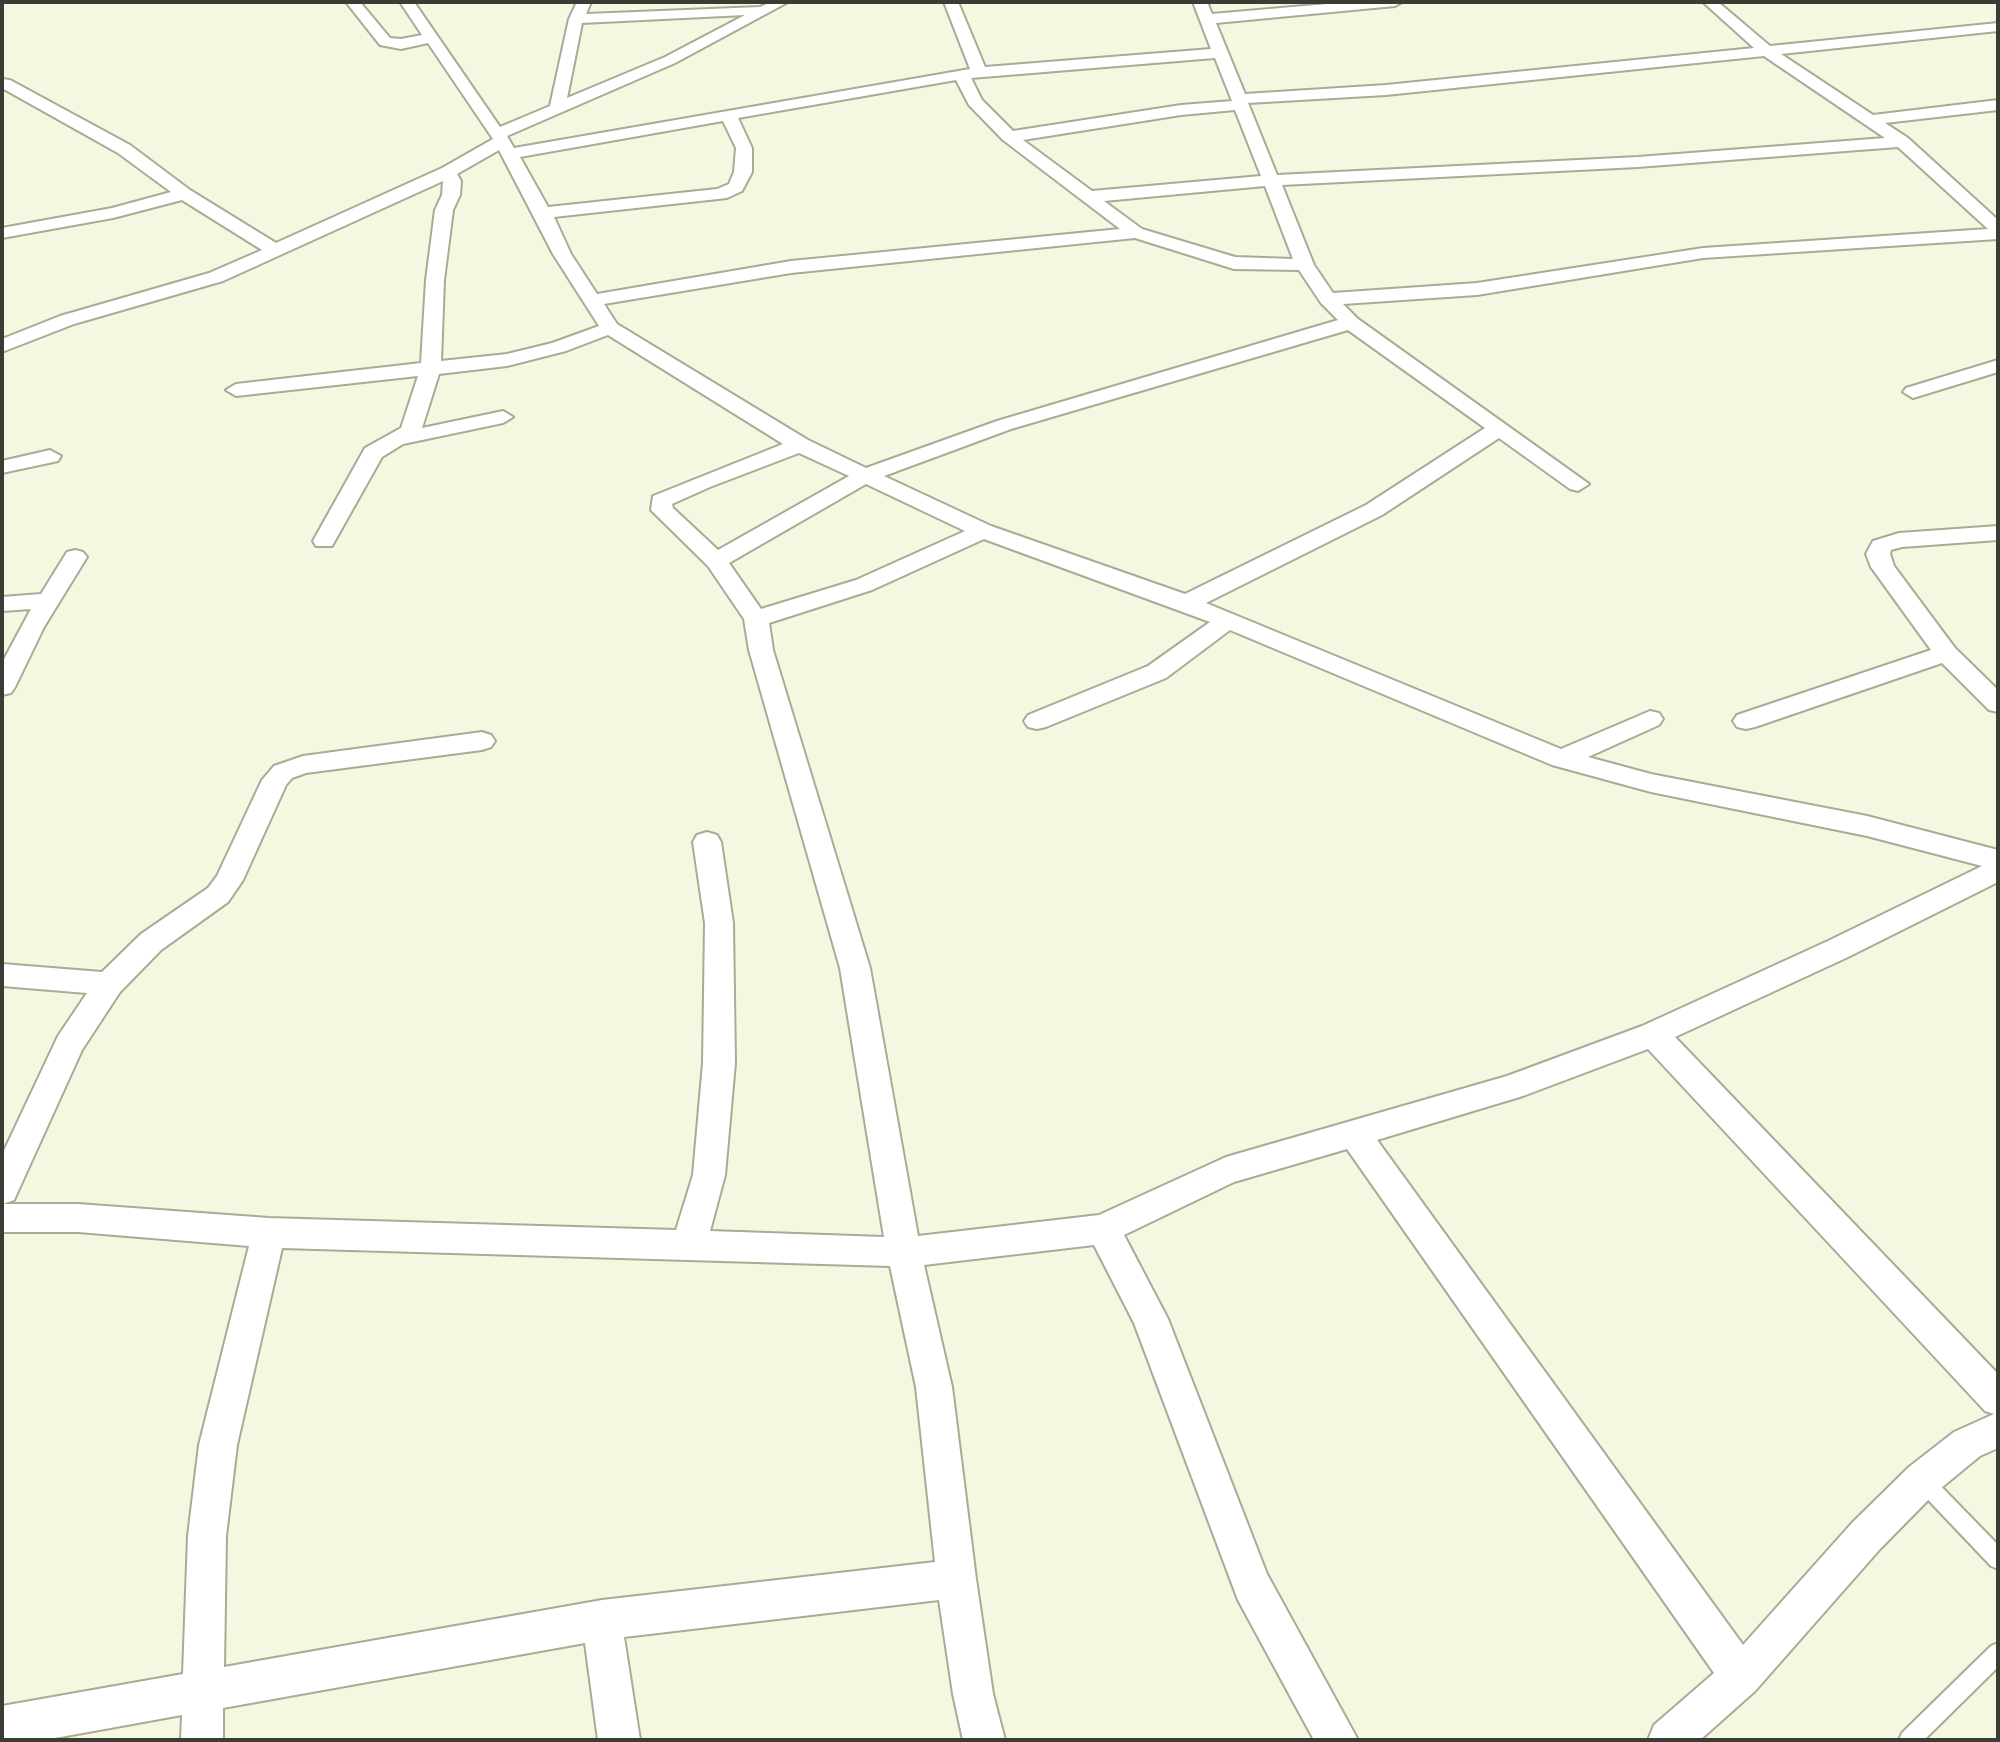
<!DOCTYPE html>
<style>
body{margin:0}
#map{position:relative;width:2000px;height:1742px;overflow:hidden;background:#f5f8e1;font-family:"Archivo Narrow",sans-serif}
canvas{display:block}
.frame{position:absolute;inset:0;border:4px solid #3b3d34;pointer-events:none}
</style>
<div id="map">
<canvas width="2000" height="1742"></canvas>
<div class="frame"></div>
</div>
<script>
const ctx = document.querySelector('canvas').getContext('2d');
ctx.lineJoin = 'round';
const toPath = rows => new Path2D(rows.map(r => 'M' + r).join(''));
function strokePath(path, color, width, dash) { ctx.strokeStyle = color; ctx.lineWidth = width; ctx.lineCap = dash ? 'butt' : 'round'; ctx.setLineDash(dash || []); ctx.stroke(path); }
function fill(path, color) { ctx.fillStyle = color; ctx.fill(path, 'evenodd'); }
const lane = toPath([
 [1923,1472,1930,1475,1998,1545,1998,1569,1991,1566,1916,1487,1914,1481,1916,1475,1923,1472],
 [1998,1643,1998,1667,1924,1740,1899,1740,1902,1733,1991,1646,1998,1643]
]);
const street = toPath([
 [346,2,360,2,390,38,401,39,422,35,400,2,414,2,500,127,550,106,569,19,577,2,591,2,586,14,760,7,771,2,788,2,675,63,507,136,514,148,970,69,944,2,958,2,985,67,1211,49,1193,2,1207,2,1212,14,1350,2,1402,2,1395,6,1216,23,1245,94,1386,85,1754,48,1703,2,1718,2,1770,46,1998,23,1998,31,1781,54,1873,115,1998,100,1998,110,1885,123,1908,138,1998,220,1998,239,1703,258,1477,295,1343,304,1358,319,1589,484,1578,491,1570,489,1499,438,1382,515,1206,603,1561,749,1650,711,1659,713,1663,719,1659,725,1588,757,1651,774,1867,816,1998,850,1998,882,1848,957,1675,1037,1998,1374,1998,1448,1980,1456,1935,1493,1880,1549,1755,1691,1700,1740,1648,1740,1654,1725,1714,1673,1347,1149,1234,1182,1124,1235,1168,1319,1267,1574,1358,1740,1314,1740,1238,1600,1134,1323,1094,1245,924,1265,952,1387,976,1579,993,1694,1005,1740,963,1740,953,1694,939,1600,624,1637,640,1740,598,1740,585,1643,223,1708,223,1740,181,1740,182,1715,44,1740,2,1740,2,1706,183,1674,188,1536,199,1445,249,1246,78,1232,2,1232,2,1155,58,1036,87,993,2,986,2,964,102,972,141,934,208,888,217,876,262,780,274,766,303,756,482,732,491,735,495,741,491,747,482,750,306,773,292,778,286,785,243,880,228,902,161,950,120,992,82,1050,14,1200,3,1204,78,1204,269,1218,676,1230,693,1175,703,1063,705,923,693,842,697,835,707,832,717,835,721,842,733,923,735,1063,725,1175,710,1231,884,1237,840,968,749,650,744,619,708,566,651,510,653,496,783,444,608,335,566,351,507,366,439,374,422,428,503,411,513,417,503,423,403,444,382,457,332,546,316,546,313,541,365,448,401,428,418,376,236,396,226,390,236,384,421,363,426,280,435,210,442,195,443,181,223,281,74,324,2,352,2,339,60,316,209,273,262,250,182,200,113,218,2,238,2,228,112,208,171,192,118,153,2,88,2,79,10,80,130,145,190,190,276,243,442,168,493,139,428,43,401,49,380,45,346,2],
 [745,15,665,57,567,98,582,23,745,15],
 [1764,56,1885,138,1638,157,1277,175,1248,103,1386,95,1764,56],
 [1215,58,1232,101,1181,105,1013,131,982,100,971,78,1215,58],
 [956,80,969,105,1003,140,1120,229,791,261,597,294,571,254,554,217,727,198,742,191,752,172,752,148,738,118,956,80],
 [1235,110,1261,176,1092,191,1023,140,1181,115,1235,110],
 [723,121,736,148,734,172,729,184,717,189,548,207,520,157,723,121],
 [1898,147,1988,229,1703,248,1477,283,1333,293,1314,265,1282,185,1638,167,1898,147],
 [499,150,553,254,599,326,552,343,507,354,441,361,444,280,453,210,460,195,461,181,457,174,499,150],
 [1265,186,1293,259,1235,257,1142,229,1104,201,1265,186],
 [1135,238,1234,269,1299,270,1321,303,1338,320,997,421,866,468,808,440,617,324,604,304,791,273,1135,238],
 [1348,330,1485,428,1366,505,1185,594,991,526,884,476,1011,429,1348,330],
 [799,453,849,476,718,550,673,508,672,504,710,487,799,453],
 [866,484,965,531,856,580,761,609,729,563,866,484],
 [984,539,1210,622,1148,666,1028,715,1024,721,1028,727,1037,729,1046,727,1166,678,1230,630,1552,765,1651,792,1867,836,1982,866,1828,941,1642,1026,1507,1076,1226,1157,1099,1215,918,1236,870,968,773,650,769,623,872,590,984,539],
 [1648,1049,1985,1411,1994,1414,1954,1432,1909,1467,1852,1523,1743,1645,1377,1140,1523,1096,1648,1049],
 [282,1248,890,1266,916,1387,935,1562,602,1600,224,1667,226,1536,237,1445,282,1248],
 [1998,360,1998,372,1913,398,1903,392,1906,388,1998,360],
 [50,450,61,456,58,461,2,473,2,461,50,450],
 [1998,526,1998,540,1902,547,1891,550,1890,554,1894,566,1955,648,1998,690,1998,712,1989,710,1942,663,1755,727,1746,729,1737,727,1733,721,1737,715,1931,650,1871,567,1866,554,1873,541,1899,533,1998,526],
 [75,550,83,552,87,557,44,627,15,687,11,693,2,695,2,663,31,609,2,611,2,597,41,594,67,552,75,550]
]);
strokePath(lane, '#a8ab95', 4);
strokePath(street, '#a8ab95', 4);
fill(lane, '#fff');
fill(street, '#fff');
</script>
